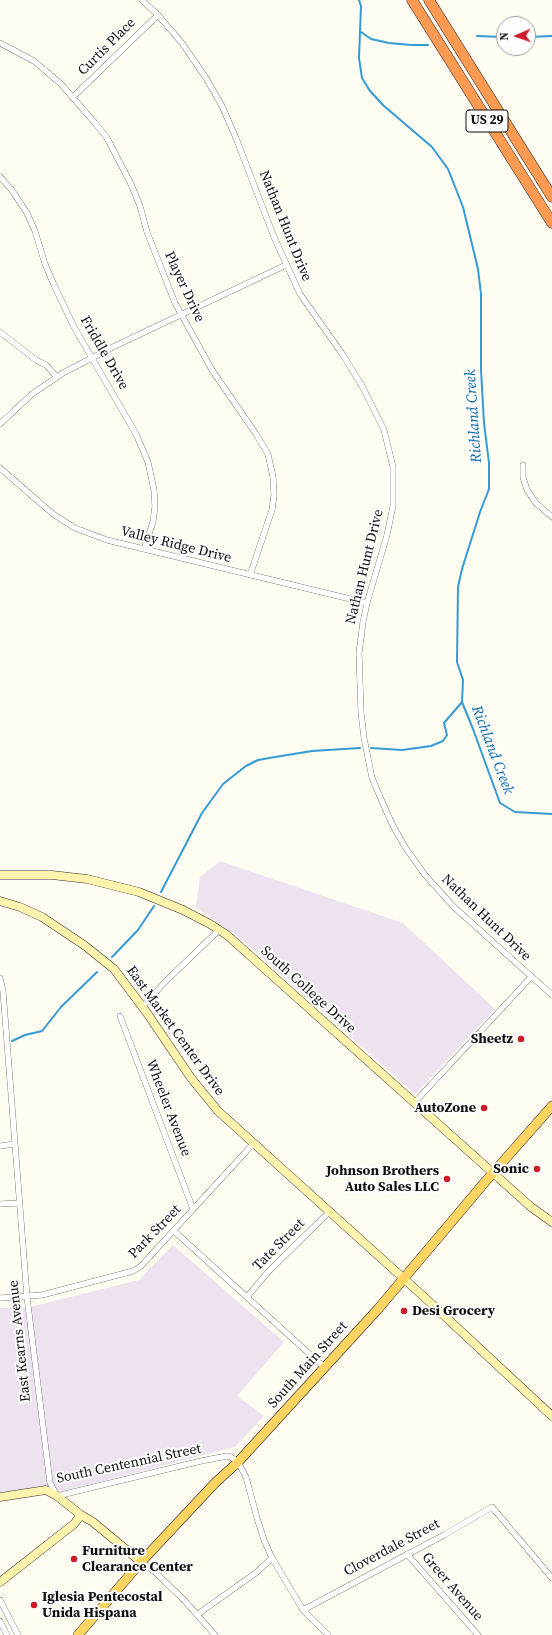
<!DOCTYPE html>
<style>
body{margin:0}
#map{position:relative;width:552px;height:1635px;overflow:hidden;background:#fffcf2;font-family:"Source Serif 4",serif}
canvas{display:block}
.north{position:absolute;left:496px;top:16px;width:40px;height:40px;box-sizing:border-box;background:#fff;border:1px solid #9f9f9f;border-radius:50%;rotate:268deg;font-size:11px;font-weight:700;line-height:16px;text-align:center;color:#0f0f0f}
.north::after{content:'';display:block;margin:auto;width:14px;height:18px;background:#cb1c2a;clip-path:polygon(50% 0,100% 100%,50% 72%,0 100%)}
</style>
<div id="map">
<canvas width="552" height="1635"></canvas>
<div class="north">N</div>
</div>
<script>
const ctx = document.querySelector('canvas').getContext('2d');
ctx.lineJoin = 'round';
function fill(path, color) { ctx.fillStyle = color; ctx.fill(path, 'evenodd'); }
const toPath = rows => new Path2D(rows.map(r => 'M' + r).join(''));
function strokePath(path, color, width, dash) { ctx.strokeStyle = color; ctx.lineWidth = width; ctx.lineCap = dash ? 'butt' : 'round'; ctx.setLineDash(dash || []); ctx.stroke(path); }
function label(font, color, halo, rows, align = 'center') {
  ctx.font = font + ' "Source Serif 4",serif'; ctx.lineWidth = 4; ctx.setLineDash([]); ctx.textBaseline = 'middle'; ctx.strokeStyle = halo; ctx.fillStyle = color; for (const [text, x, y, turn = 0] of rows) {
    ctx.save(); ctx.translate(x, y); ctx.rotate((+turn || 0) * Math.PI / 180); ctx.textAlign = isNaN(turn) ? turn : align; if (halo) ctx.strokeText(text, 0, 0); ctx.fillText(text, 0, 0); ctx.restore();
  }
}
fill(toPath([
 [220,861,403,923,495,1009,415,1094,243,941,196,907,200,877],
 [173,1245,284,1342,237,1396,264,1416,235,1447,64,1491,44,1487,0,1493,0,1308,26,1308,139,1280]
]), '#ede3ee');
strokePath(toPath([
 [359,0,361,6,359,58,362,78,370,91,384,106,432,147,448,169,463,207,478,269,481,294,481,370,484,423,489,463,489,489,480,512,462,569,458,587,457,662,463,680,462,702,473,729,500,803,515,812,552,814],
 [361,32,371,39,389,43,411,45,428,45],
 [477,36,504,37],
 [528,37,552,36],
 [371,748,402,750,431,746,443,741,447,735,444,723,462,702],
 [161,892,202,813,223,784,246,766,258,760,275,757,312,751,360,748],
 [112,957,138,930,154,906],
 [12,1041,25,1035,42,1031,61,1007,97,972]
]), '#349bd7', 2);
const street = toPath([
 [142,0,158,15,182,43,206,78,222,106,236,138,274,237,300,294,343,355,362,386,384,430,393,467,393,506,387,535,367,603,363,622,359,653,361,712,364,738,372,778,381,799,392,824,405,847,425,875,454,907,552,995],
 [0,43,34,61,61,84,95,123,107,138,131,184,140,206,147,232,175,303,212,370,256,434,268,454,273,477,274,495,272,510,250,575],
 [73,97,158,15],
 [0,177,11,189,27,213,35,231,45,264,54,285,74,327,136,434,148,462,154,490,155,506,153,522,144,549],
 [0,332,36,360,46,365,57,377],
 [0,424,32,394,63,373,115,346,286,265],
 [523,465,523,477,527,490,536,503,552,517],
 [0,468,53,514,75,528,107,540,367,603],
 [0,978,3,991,27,1297,50,1483,57,1496,201,1461,227,1456,231,1457,238,1462,246,1477,257,1518,264,1540,272,1558,303,1610,328,1635],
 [142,1007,166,981,219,930],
 [120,1016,193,1209],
 [414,1103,531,977],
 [0,1146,15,1144],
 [0,1204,19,1203],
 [174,1231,325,1368],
 [247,1297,268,1272,329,1212],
 [0,1298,42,1295,133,1271,141,1266,253,1144],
 [407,1554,478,1635],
 [141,1562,155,1572,184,1600,215,1635],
 [0,1600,18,1635],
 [303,1610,444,1535,492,1507,552,1578],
 [198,1614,257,1572,272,1558],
 [0,1621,7,1635]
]);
const secondary = toPath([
 [0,875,52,875,87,879,139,892,183,910,210,924,227,935,531,1207,552,1222],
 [0,901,20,907,42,917,84,945,114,969,147,1013,191,1078,218,1111,423,1296,552,1416],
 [0,1497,46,1490,57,1496,81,1515,93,1522,141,1562],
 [0,1582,74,1524,81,1515]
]);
const primary = toPath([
 [78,1635,141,1562,215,1483,238,1462,378,1309,485,1182,552,1106]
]);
const highway = toPath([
 [412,0,552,223],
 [429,0,552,197]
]);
strokePath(street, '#424242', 6);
strokePath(secondary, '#313131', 9);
strokePath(primary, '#202020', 10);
strokePath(highway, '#202020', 11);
strokePath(street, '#fff', 5.5);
strokePath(secondary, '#fff3ad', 8);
strokePath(primary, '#ffd462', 9);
strokePath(highway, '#fe9a51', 10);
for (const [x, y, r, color] of [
 [521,1039,4,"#cb1c2a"],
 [484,1108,4,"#cb1c2a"],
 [537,1169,4,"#cb1c2a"],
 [447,1179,4,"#cb1c2a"],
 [404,1311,4,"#cb1c2a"],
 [74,1559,4,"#cb1c2a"],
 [34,1605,4,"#cb1c2a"]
]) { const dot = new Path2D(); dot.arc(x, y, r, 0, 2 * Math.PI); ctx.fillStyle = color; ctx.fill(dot); strokePath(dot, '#fff', 1.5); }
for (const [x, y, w] of [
 [487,121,42]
]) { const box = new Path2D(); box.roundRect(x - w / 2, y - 11, w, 22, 3); ctx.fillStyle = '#fff'; ctx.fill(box); strokePath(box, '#0f0f0f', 1); }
label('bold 13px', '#0f0f0f', null, [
 ["US 29",487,121]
]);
label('14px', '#0f0f0f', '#fff', [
 ["Curtis Place",107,47,-45],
 ["Nathan Hunt Drive",285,226,68],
 ["Player Drive",184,287,65],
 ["Friddle Drive",104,353,60],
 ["Valley Ridge Drive",176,545,14],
 ["Nathan Hunt Drive",365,567,-76],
 ["Nathan Hunt Drive",486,918,44],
 ["South College Drive",308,990,42],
 ["East Market Center Drive",175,1031,54],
 ["Wheeler Avenue",168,1108,69],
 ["Park Street",155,1232,-46],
 ["Tate Street",279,1245,-45],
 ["East Kearns Avenue",20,1341,-96],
 ["South Main Street",308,1365,-48],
 ["South Centennial Street",129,1464,-12],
 ["Cloverdale Street",392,1548,-28],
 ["Greer Avenue",452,1587,49]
]);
label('bold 14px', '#0f0f0f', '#fff', [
 ["Sheetz",513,1039],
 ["AutoZone",476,1108],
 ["Sonic",529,1169],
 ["Johnson Brothers",439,1171],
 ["Auto Sales LLC",439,1187],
 ["Desi Grocery",412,1311,"left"],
 ["Furniture",82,1551,"left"],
 ["Clearance Center",82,1567,"left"],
 ["Iglesia Pentecostal",42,1597,"left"],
 ["Unida Hispana",42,1613,"left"]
], 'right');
label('italic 15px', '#0e6cab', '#fff', [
 ["Richland Creek",474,416,-94],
 ["Richland Creek",492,750,69]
]);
</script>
